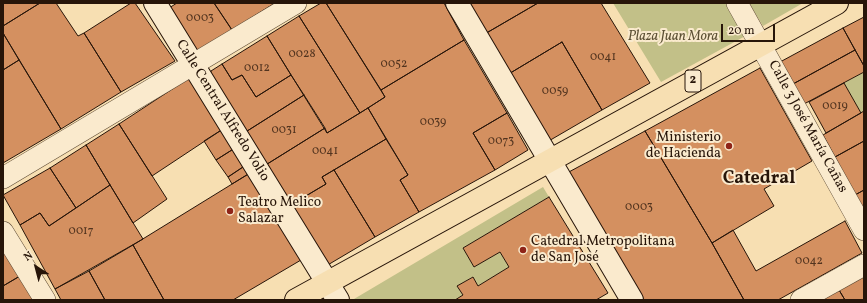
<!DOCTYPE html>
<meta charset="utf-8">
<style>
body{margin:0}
#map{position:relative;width:867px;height:303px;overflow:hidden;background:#f7dfb2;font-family:Vollkorn,serif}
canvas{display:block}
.frame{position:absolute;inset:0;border:4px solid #271509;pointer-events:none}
.north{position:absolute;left:16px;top:247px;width:40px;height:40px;-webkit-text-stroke:3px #faeacd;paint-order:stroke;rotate:324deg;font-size:11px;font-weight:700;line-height:16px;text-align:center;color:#271509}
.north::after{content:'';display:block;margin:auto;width:14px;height:18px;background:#271509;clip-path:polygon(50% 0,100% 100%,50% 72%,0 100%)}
.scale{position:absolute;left:721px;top:24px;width:54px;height:18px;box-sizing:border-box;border:2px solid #271509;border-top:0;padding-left:5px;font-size:12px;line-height:14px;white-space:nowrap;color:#271509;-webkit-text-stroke:3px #faeacd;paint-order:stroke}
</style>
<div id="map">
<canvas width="867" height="303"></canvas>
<div class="frame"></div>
<div class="north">N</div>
<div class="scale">20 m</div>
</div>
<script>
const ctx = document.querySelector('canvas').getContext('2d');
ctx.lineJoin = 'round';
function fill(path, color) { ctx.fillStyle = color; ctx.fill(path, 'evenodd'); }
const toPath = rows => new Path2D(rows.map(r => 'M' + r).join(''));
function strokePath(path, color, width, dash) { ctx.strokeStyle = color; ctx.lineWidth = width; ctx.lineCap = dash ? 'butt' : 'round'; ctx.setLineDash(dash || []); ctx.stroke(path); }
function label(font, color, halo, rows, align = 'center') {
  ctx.font = font + ' Vollkorn,serif'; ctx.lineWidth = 4; ctx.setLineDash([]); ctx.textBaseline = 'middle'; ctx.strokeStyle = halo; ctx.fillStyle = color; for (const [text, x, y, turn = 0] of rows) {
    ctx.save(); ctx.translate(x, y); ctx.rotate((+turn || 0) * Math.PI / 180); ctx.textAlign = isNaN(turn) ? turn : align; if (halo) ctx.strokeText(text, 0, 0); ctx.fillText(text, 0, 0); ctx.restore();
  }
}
fill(toPath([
 [613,3,730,3,749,34,661,82],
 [749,3,803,3,763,26],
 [864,72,864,111,861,113,844,83],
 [543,187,549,197,463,248,474,267,500,252,509,267,478,286,472,277,458,286,463,295,455,300,354,299]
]), '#c2c088');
const building = toPath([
 [3,3,40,3,3,26,3,3],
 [40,3,56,3,78,36,84,33,121,92,61,129,3,33,3,26,40,3],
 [131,3,135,3,175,61,121,92,84,33,131,3],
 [177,3,214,3,232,30,196,52,169,8,177,3],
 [214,3,275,3,232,30,214,3],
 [321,3,326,3,385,97,360,113,299,16,321,3],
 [326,3,444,3,464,40,381,90,326,3],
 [464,3,538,3,483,35,464,3],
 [538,3,601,3,650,83,602,110,562,42,507,75,483,35,538,3],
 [299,16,360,113,327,133,267,36,299,16],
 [864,17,864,66,843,28,864,17],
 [843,28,855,50,793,84,780,62,843,28],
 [3,33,19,60,3,70,3,33],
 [267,36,291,75,256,97,242,75,232,80,222,64,267,36],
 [464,40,507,113,473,133,495,170,419,212,400,180,408,175,368,108,385,97,381,90,464,40],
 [562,42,602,110,547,142,507,75,562,42],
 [855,50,864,66,864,72,804,104,793,84,855,50],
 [19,60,61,129,3,163,3,70,19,60],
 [222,64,232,80,242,75,256,97,291,75,304,95,244,133,209,80,211,71,222,64],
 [760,68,812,161,764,189,774,206,712,243,645,131,760,68],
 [189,78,223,129,152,176,119,124,189,78],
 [844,83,861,113,826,133,809,102,844,83],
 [304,95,325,128,264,166,244,133,304,95],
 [368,108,386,139,322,177,326,184,289,206,264,166,325,128,327,133,368,108],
 [864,111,864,141,835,157,823,135,864,111],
 [507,113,528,150,495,170,473,133,507,113],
 [119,124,167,199,133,223,86,145,119,124],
 [223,129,235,148,216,160,204,141,223,129],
 [645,131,712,243,744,300,642,300,567,173,645,131],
 [386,139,408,175,400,180,419,212,375,237,334,170,386,139],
 [864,141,864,190,855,195,835,157,864,141],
 [86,145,110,185,76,208,50,168,86,145],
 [235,148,246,165,228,177,216,160,235,148],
 [246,165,250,173,232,184,228,177,246,165],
 [50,168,76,208,49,226,40,213,20,225,3,195,50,168],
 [334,170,375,237,326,266,289,206,326,184,322,177,334,170],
 [250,173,301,260,233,300,164,300,133,245,250,173],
 [110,185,143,239,55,289,20,225,40,213,49,226,110,185],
 [864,190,864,211,855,195,864,190],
 [549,197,608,293,596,300,455,300,463,295,457,286,473,277,478,286,509,267,500,252,474,267,463,248,549,197],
 [845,221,862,253,778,300,744,300,712,243,733,230,756,271,845,221],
 [133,245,164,300,105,300,89,271,133,245],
 [3,248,20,276,3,286,3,248],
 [89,271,105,300,61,300,55,289,89,271],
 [20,276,33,298,30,300,3,300,3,286,20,276],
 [864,276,864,300,845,300,839,290,864,276],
 [839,290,845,300,822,300,839,290]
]);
fill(building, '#d49060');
strokePath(building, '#271509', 1);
const street = toPath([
 [737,3,864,230],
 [3,178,296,3],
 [3,232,45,300],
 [801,300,864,265]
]);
const secondary = toPath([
 [155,3,338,300],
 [457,3,632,300]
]);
const highway = toPath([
 [296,300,837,3]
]);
strokePath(street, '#5b4833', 22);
strokePath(secondary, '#271509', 24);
strokePath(highway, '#271509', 24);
strokePath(street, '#faeacd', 21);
strokePath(secondary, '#faeacd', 22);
strokePath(highway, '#f7dfb2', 22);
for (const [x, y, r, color] of [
 [729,146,4,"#8f2418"],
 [230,211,4,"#8f2418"],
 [523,250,4,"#8f2418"]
]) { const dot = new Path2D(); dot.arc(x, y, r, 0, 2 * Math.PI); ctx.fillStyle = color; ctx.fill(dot); strokePath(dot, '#faeacd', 1.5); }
label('12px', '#52341f', null, [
 ["0003",200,19],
 ["0028",302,55],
 ["0041",603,58],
 ["0052",394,65],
 ["0012",257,69],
 ["0059",555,92],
 ["0019",835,107],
 ["0039",433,123],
 ["0031",284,131],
 ["0073",501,142],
 ["0041",325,152],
 ["0003",639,208],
 ["0017",81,232],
 ["0042",809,262]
]);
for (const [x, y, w] of [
 [693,81,16]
]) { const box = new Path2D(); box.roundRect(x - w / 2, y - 11, w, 22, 3); ctx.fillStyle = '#faeacd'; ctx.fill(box); strokePath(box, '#271509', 1); }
label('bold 13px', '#271509', null, [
 ["2",693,81]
]);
label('italic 14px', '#5d5135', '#faeacd', [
 ["Plaza Juan Mora",673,37]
]);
label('14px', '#271509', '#faeacd', [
 ["Calle Central Alfredo Volio",222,111,58],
 ["Calle 3 José María Cañas",807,127,61]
]);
label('14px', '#271509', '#faeacd', [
 ["Ministerio",721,138,"right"],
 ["de Hacienda",721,154,"right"],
 ["Teatro Melico",238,203],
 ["Salazar",238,219],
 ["Catedral Metropolitana",531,242],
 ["de San José",531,258]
], 'left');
label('bold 18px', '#271509', '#faeacd', [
 ["Catedral",759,180]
]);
</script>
